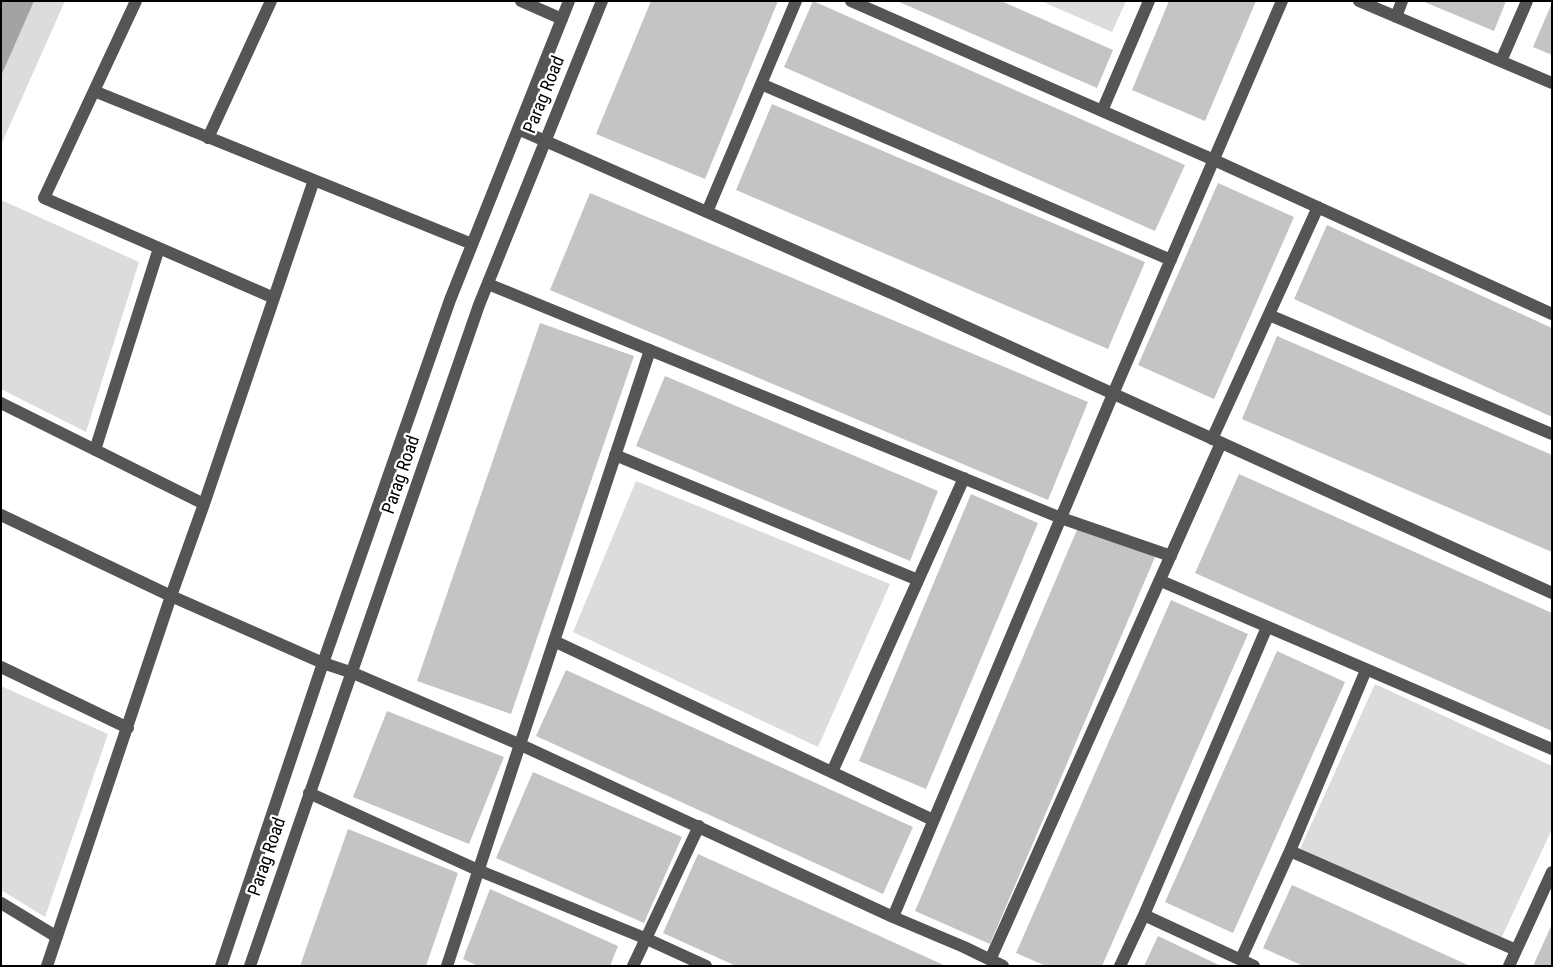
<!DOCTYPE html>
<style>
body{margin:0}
#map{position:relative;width:1553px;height:967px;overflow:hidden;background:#fff;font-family:"Roboto Condensed",sans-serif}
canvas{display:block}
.frame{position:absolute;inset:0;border:2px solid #000;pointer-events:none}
</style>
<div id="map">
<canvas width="1553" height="967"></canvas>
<div class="frame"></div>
</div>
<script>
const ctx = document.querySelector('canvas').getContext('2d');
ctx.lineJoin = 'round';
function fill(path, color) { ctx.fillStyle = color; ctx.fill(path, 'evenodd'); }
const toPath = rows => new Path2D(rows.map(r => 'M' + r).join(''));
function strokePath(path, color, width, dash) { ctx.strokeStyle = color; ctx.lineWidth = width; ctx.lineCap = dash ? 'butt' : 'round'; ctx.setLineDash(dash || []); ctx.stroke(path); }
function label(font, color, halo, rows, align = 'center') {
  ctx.font = font + ' "Roboto Condensed",sans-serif'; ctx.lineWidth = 4.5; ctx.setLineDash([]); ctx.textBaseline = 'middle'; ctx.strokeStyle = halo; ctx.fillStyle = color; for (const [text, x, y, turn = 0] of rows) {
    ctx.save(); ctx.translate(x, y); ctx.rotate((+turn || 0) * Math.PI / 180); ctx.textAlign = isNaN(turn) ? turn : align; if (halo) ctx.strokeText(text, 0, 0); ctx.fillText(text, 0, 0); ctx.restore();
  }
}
fill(toPath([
 [1,1,65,1,1,145],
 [1041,1,1126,1,1112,32],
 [1,200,139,262,86,432,1,389],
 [636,481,890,584,818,747,573,632],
 [1375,684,1552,766,1552,829,1500,941,1300,849],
 [1,686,108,734,45,917,1,890]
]), '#dcdcdc');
fill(toPath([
 [1,1,34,1,1,76]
]), '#a3a3a3');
fill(toPath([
 [651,1,778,1,705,179,596,134],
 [813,1,1185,165,1155,231,784,67],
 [897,1,1001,1,1113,50,1097,88],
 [1169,1,1256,1,1205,121,1132,90],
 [1422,1,1506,1,1494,31],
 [1552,3,1552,55,1533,47],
 [772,104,1145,262,1108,349,736,190],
 [1218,183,1294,217,1214,399,1138,365],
 [590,193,1088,402,1048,500,550,290],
 [1327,225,1552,328,1552,417,1294,299],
 [540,323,634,356,511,714,417,681],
 [1277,336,1552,455,1552,552,1242,419],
 [665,376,938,491,910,561,636,446],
 [1239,474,1552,613,1552,731,1195,573],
 [971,494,1038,523,926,789,859,761],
 [1079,525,1155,557,990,944,915,911],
 [1171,600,1248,634,1102,966,1046,966,1016,953],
 [1277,651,1345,682,1233,933,1165,902],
 [566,670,913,827,883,894,536,736],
 [387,711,504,757,469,844,353,797],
 [533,772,682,837,644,923,496,858],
 [348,829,458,873,426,966,300,966],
 [698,854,946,966,736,966,663,933],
 [1292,885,1470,966,1303,966,1263,948],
 [490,889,618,946,610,966,478,966,463,959],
 [1552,924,1552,966,1533,966],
 [1158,936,1221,966,1144,966]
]), '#c4c4c4');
strokePath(toPath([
 [136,1,44,198,274,298],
 [521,1,562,19],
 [851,1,1214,160,1552,314],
 [1359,1,1552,83],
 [1396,17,1402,1],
 [1501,61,1527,1],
 [761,84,1171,260],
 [94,91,472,244],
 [1102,111,1149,1],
 [518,129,898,296,1552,593],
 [208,138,271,1],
 [707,212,796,1],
 [488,284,1061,518,1171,556],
 [1269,315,1552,434],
 [1,403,204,504],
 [1212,439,1318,207],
 [95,450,159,248],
 [615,455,918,580],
 [1,515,171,596,323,663,353,673,521,745,893,917,964,947,1003,966],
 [1161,581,1552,749],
 [554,641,933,820],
 [1,667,128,728],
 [832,772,964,478],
 [309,793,480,871,647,939,706,966],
 [1290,851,1516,950],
 [1,903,57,937],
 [1144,915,1254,966],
 [893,917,1113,394,1282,1],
 [1241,959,1290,851,1366,670],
 [990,960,1221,443],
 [47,966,171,596,204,504,314,180],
 [221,966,323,663,450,300,569,1],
 [250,966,479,305,602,1],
 [447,966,650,350],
 [633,966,699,826],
 [1120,966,1144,915,1267,627],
 [1509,966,1552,872]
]), '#555', 12);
label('18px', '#000', '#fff', [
 ["Parag Road",545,95,-68],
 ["Parag Road",402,475,-71],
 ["Parag Road",268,857,-71]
]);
</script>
